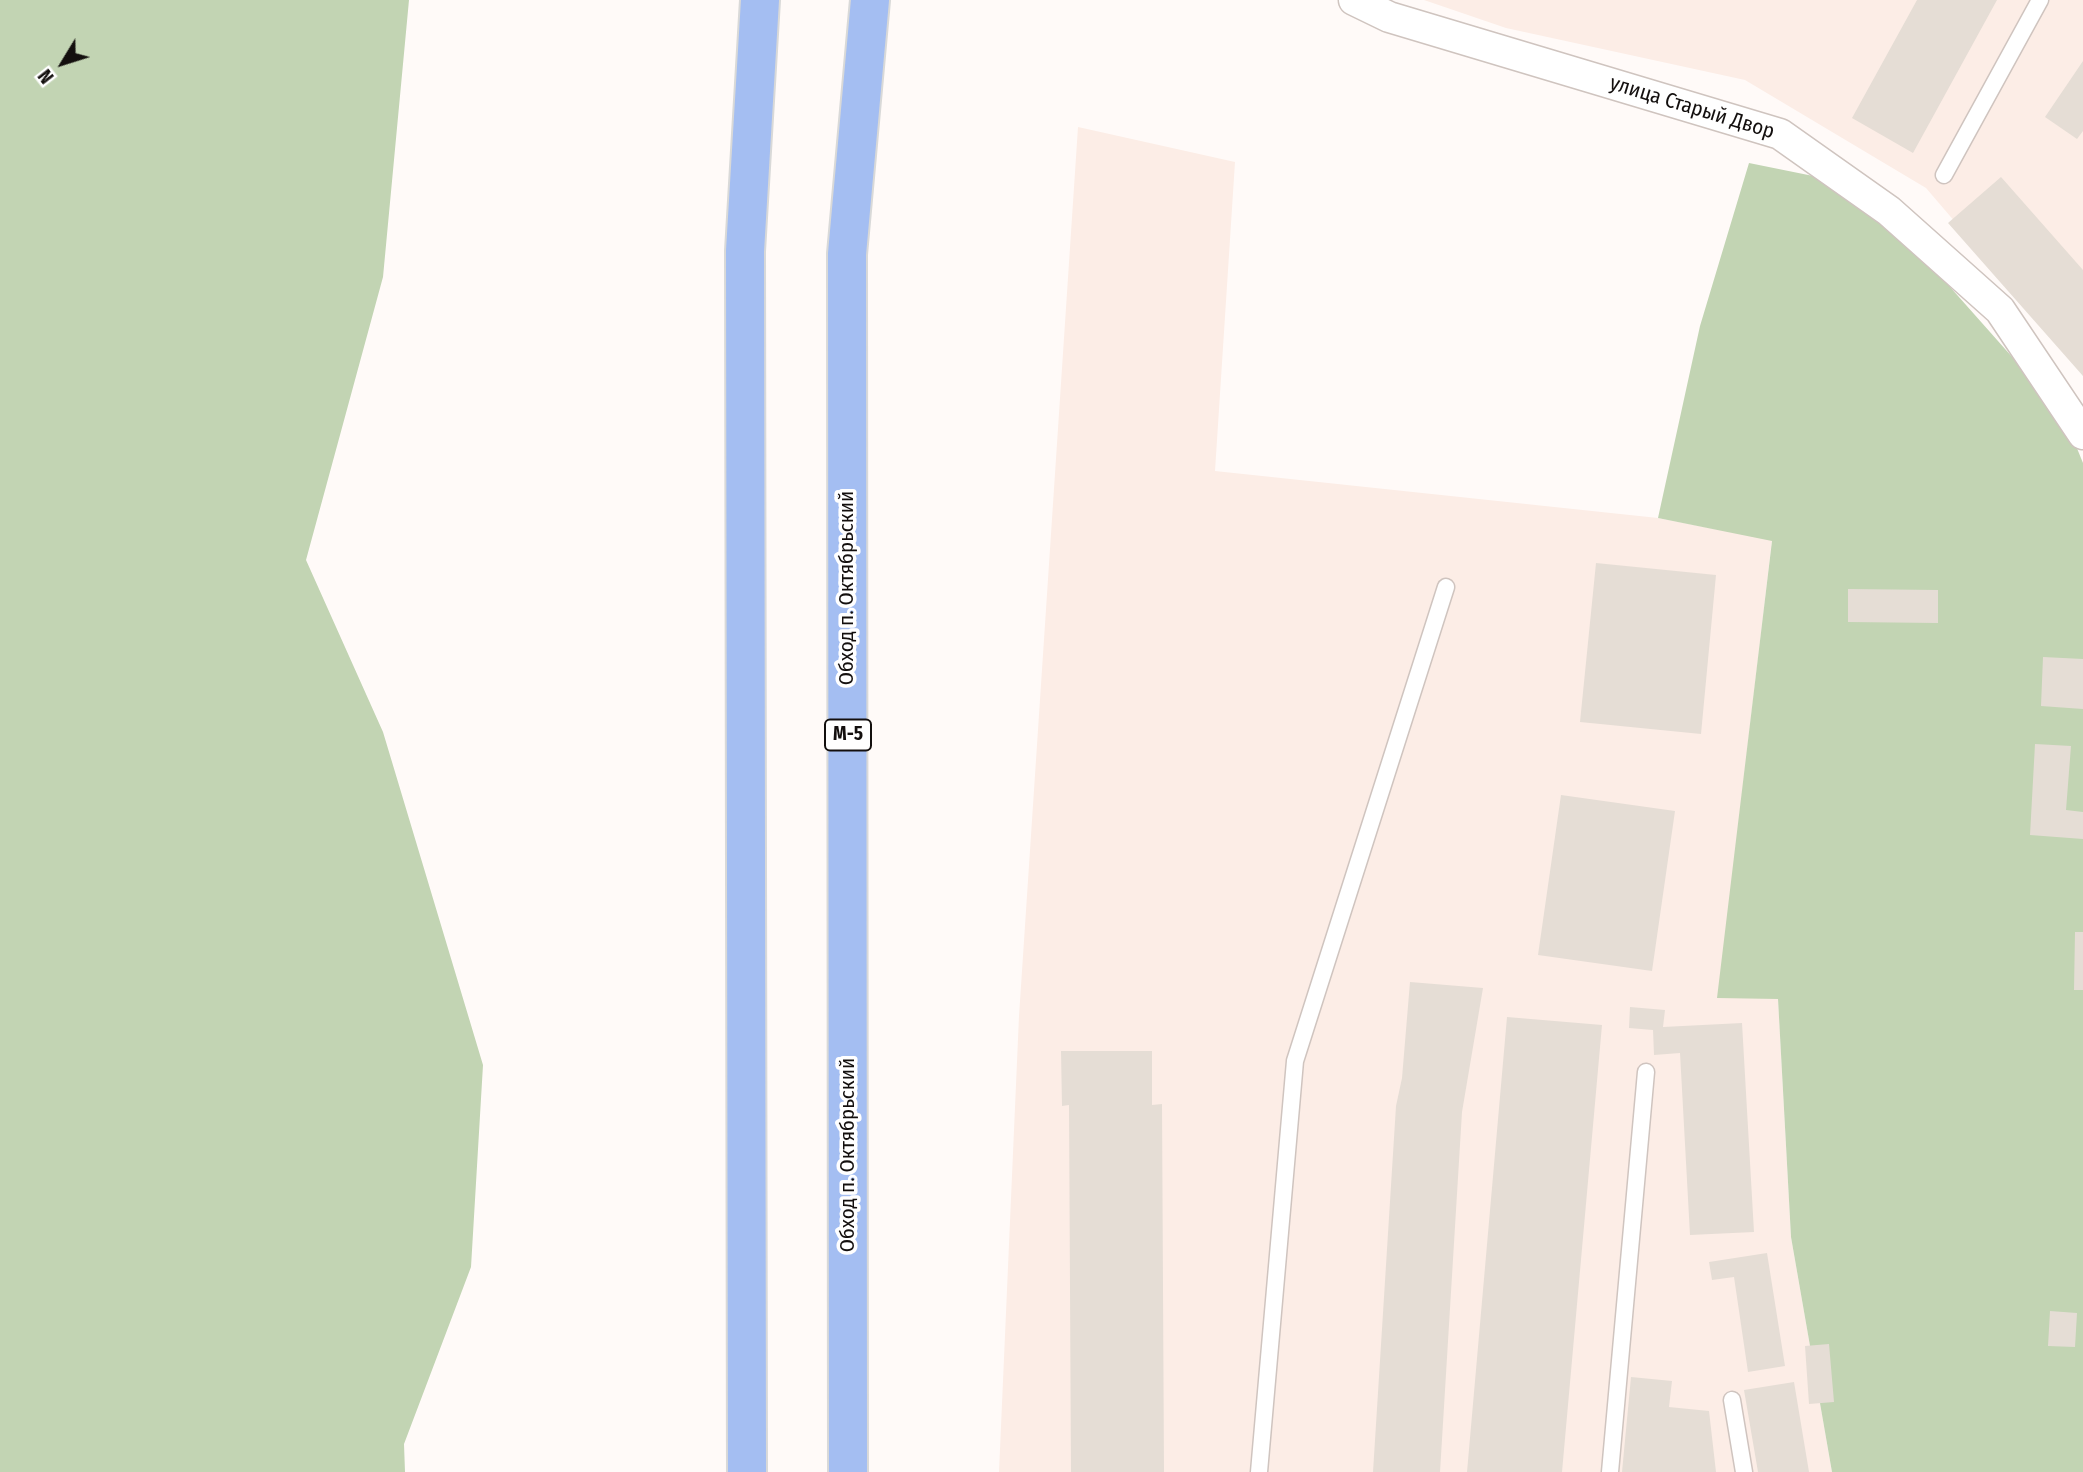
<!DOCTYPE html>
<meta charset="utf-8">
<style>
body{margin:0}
#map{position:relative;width:2083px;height:1472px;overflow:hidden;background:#fffaf8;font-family:"Fira Sans Condensed",sans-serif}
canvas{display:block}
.north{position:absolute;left:28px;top:28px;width:70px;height:70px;-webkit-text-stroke:5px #fff;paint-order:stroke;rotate:232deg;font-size:19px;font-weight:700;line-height:28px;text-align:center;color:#130f0e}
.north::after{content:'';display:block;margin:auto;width:24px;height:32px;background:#130f0e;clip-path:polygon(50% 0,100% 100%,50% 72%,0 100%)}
</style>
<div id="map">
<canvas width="2083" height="1472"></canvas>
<div class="north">N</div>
</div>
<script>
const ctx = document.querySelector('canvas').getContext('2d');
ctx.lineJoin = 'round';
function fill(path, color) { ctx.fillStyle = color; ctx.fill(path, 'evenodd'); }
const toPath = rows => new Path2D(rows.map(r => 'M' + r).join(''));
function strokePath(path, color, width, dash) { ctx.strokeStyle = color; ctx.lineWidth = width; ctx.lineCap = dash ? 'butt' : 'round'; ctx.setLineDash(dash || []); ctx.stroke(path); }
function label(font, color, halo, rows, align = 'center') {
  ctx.font = font + ' "Fira Sans Condensed",sans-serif'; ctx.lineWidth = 7; ctx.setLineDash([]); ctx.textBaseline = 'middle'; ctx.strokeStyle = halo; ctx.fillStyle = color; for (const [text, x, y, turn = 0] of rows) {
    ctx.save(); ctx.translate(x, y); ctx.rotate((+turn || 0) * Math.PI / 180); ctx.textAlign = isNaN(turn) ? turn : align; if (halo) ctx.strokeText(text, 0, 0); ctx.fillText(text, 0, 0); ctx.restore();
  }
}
fill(toPath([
 [1424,0,2083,0,2083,376,2069,355,1926,188,1745,80,1506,28],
 [1078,127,1235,162,1215,471,1658,518,1772,540,1718,998,1778,998,1791,1237,1832,1472,999,1472,1019,1016]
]), '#fcede6');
fill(toPath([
 [0,0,409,0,383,277,306,560,383,732,483,1065,471,1267,404,1444,405,1472,0,1472],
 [1749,163,1828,179,1919,252,2037,385,2074,441,2083,463,2083,1472,1832,1472,1791,1237,1778,999,1717,998,1772,541,1658,518,1700,326]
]), '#c2d4b3');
fill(toPath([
 [1917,0,1997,0,1913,153,1852,118],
 [2083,61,2083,131,2077,139,2045,117],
 [2001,177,2083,270,2083,376,1948,223],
 [1596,563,1716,575,1701,734,1580,722],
 [1848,589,1938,590,1938,623,1848,622],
 [2043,657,2083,659,2083,709,2041,706],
 [2035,744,2071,746,2066,810,2083,812,2083,839,2030,835],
 [1561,795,1675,811,1652,971,1538,955],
 [2075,932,2083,932,2083,990,2074,990],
 [1410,982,1483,988,1462,1112,1440,1472,1373,1472,1396,1106,1402,1078],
 [1630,1007,1665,1010,1663,1027,1742,1023,1754,1232,1690,1235,1680,1053,1654,1055,1653,1030,1629,1028],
 [1507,1017,1602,1025,1562,1472,1467,1472],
 [1061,1051,1152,1051,1152,1105,1162,1104,1164,1472,1071,1472,1069,1105,1062,1106],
 [1767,1253,1785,1366,1748,1372,1734,1277,1712,1280,1709,1262],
 [2050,1311,2077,1313,2075,1347,2048,1346],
 [1829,1344,1834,1402,1809,1404,1805,1346],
 [1631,1377,1672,1381,1669,1407,1709,1411,1716,1472,1622,1472],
 [1794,1382,1809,1472,1758,1472,1744,1390]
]), '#e5ddd5');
const service = toPath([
 [1944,175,2040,0],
 [1732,1400,1744,1472],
 [1259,1472,1295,1061,1446,587],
 [1610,1472,1646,1072]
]);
const minor = toPath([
 [1354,0,1389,17,1780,134,1889,211,2000,310,2083,434]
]);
const trunk = toPath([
 [747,1472,745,251,760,0],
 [848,1472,847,254,870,0]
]);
strokePath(service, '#cfc4bf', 19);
strokePath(minor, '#cfc4bf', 33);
strokePath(trunk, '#d9d9d8', 42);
strokePath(service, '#fff', 16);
strokePath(minor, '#fff', 30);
strokePath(trunk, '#a4bef2', 38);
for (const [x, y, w] of [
 [848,735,46]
]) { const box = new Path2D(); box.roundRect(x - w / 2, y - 15.5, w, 31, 5); ctx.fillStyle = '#fff'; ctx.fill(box); strokePath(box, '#130f0e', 2); }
label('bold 19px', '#130f0e', null, [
 ["М-5",848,735]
]);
label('21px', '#130f0e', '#fff', [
 ["улица Старый Двор",1692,108,17],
 ["Обход п. Октябрьский",847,588,-90],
 ["Обход п. Октябрьский",848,1155,-90]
]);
</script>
